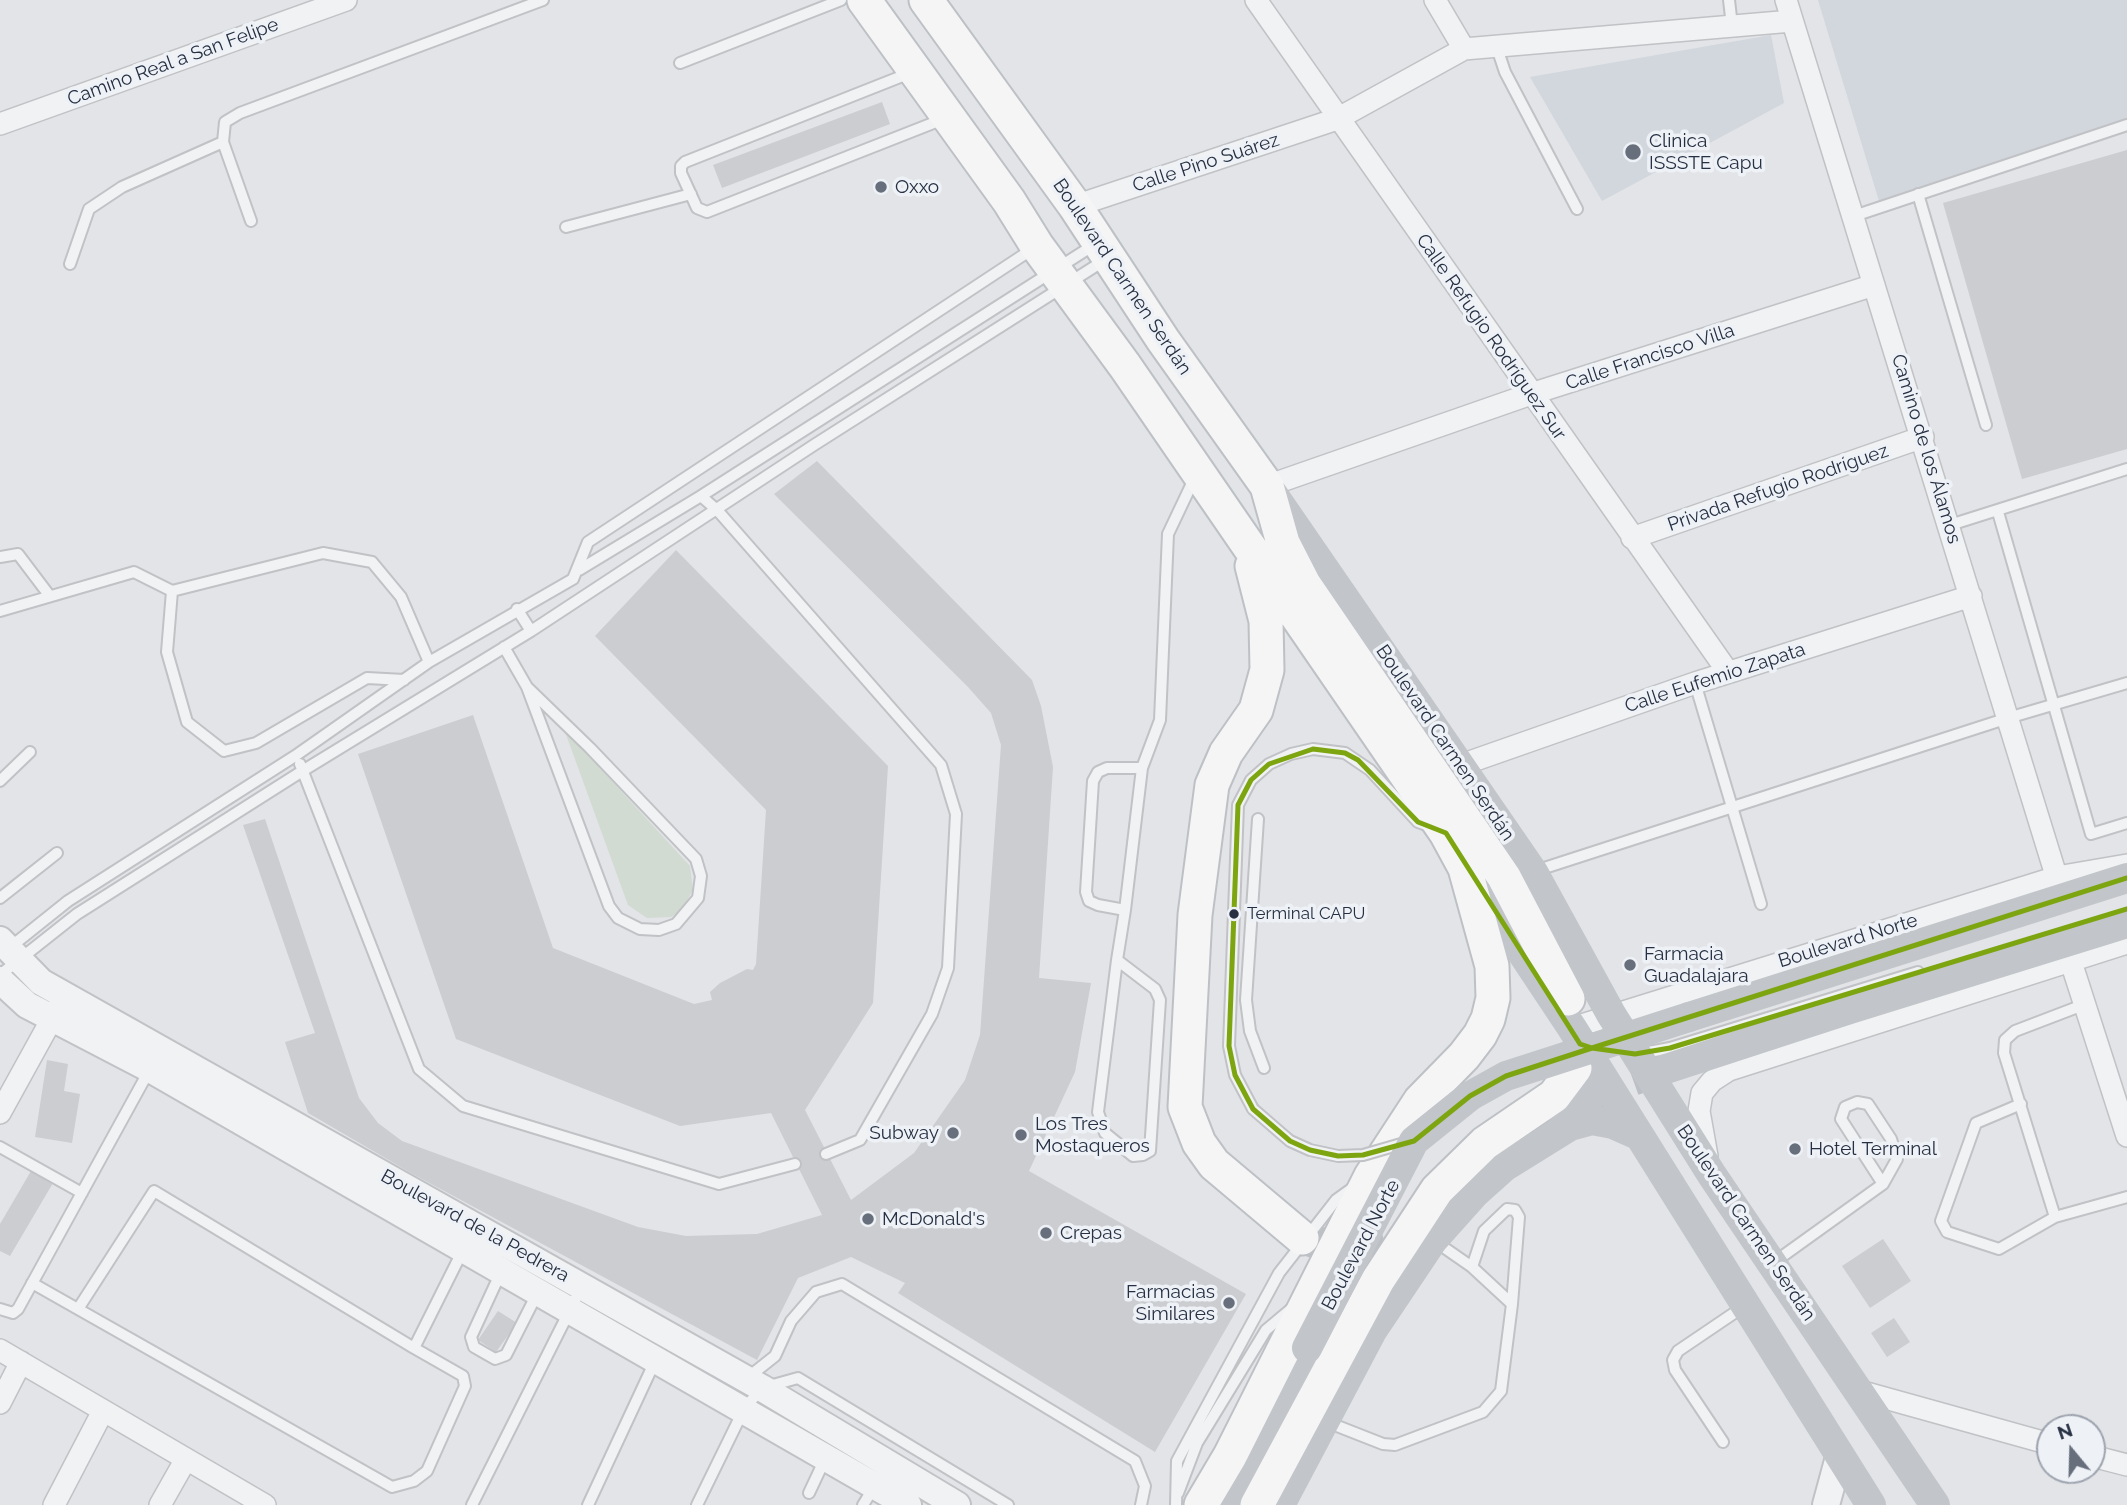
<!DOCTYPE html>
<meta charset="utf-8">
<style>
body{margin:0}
#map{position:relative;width:2127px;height:1505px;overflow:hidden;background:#e2e4e7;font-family:Raleway,sans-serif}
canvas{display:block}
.north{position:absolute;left:2036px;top:1414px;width:70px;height:70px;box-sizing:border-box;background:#eef2f7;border:2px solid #9ea4af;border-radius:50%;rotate:341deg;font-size:19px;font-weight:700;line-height:28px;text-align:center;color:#263042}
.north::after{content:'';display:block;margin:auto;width:24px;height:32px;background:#686f7c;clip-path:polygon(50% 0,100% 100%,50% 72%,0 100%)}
</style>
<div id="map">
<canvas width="2127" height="1505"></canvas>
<div class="north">N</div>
</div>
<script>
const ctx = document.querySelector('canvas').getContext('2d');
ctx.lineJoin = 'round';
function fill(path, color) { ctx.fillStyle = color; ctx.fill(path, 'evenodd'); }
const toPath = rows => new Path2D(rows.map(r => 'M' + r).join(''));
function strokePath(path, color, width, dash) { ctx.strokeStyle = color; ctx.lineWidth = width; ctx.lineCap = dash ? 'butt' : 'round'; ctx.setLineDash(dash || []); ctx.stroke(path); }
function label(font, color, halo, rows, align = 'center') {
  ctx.font = font + ' Raleway,sans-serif'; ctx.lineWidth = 7; ctx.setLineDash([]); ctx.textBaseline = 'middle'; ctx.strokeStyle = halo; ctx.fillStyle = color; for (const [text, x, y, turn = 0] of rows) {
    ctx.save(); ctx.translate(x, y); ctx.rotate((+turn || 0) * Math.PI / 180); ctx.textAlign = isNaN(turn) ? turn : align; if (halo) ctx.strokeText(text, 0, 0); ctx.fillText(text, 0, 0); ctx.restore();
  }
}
fill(toPath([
 [1818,0,2127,0,2127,126,1879,201],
 [1771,35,1784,103,1602,201,1530,77]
]), '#d2d7de');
fill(toPath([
 [564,729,690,866,693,890,681,911,671,917,647,918,628,905]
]), '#d2dbd1');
fill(toPath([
 [882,102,890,124,722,188,713,165],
 [2127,150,2127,449,2022,479,1943,203],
 [817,461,1032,680,1041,706,1053,767,1039,978,1091,983,1075,1072,1029,1171,1246,1294,1155,1452,898,1293,905,1283,851,1257,798,1278,757,1360,411,1173,308,1113,285,1042,315,1033,243,825,265,819,359,1098,378,1123,402,1141,638,1227,686,1236,757,1234,822,1215,771,1113,680,1126,456,1039,358,754,473,715,553,948,694,1004,712,1000,710,992,720,983,747,969,753,970,756,964,766,810,595,636,676,550,888,766,873,1003,805,1110,851,1200,914,1153,965,1080,980,1035,1001,745,991,713,968,687,774,494],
 [47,1060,68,1064,64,1091,80,1094,72,1143,35,1137],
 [31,1171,53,1183,10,1256,0,1251,0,1224],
 [1883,1239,1911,1281,1870,1308,1842,1266],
 [498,1311,517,1323,496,1352,478,1340],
 [1894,1318,1910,1342,1887,1357,1871,1333]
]), '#cbcdd1');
strokePath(toPath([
 [1591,1096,1666,1069]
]), '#bcc0c6', 30, [30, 15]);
strokePath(toPath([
 [1302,1238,1326,1245,1351,1245,1390,1234]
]), '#bcc0c6', 33, [33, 17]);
const service = toPath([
 [1729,0,1732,26],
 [1497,48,1505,72,1577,209],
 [680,63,841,0],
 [910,73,685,162,681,166,681,173,697,208,707,212,946,118],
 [1918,194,1986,425],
 [1854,216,2127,125],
 [251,221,223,142,225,122,240,113,543,0],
 [566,227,691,194],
 [70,264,89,209,122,187,223,142],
 [701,496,1097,243],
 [1998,512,2091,834,2127,823],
 [1950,525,2127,469],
 [0,557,18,554,49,595],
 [579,570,701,496,718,511,941,765,956,814,948,968,932,1014,860,1140,826,1154],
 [172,591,167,652,187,722,224,751,256,743,367,678,404,680],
 [517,609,531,631],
 [0,611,134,572,172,591,323,553,372,562,401,597,429,662],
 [504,647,527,687,609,906,618,918,640,929,659,930,676,924,698,898,701,876,696,859,590,748,527,687],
 [1695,683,1761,904],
 [300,764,419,1069,463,1106,719,1184,795,1164],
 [0,781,30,752],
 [1258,819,1246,1000,1250,1031,1264,1068],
 [1535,871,2008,718,2127,683],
 [0,898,57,853],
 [1125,910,1098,905,1089,901,1086,892,1093,781,1098,772,1107,768,1142,768],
 [8,949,68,901,295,756,429,662,573,579,588,542,1034,248],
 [1117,960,1155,989,1160,1000,1150,1151,1143,1155,1133,1156,1105,1133,1098,1112,1117,960,1125,910,1142,768,1160,720,1168,534,1195,477],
 [0,975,77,914,304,770,531,631,814,445,1105,260],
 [2083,1005,2015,1031,2005,1040,2004,1053,2055,1217,2127,1197],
 [1638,1054,1670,1048,1918,972],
 [2021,1104,1976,1123,1941,1221,1947,1232,1999,1249,2055,1217],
 [1253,1109,1235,1075,1229,1046,1238,805,1251,780,1269,764,1291,754,1313,749,1345,753,1370,770,1418,822,1432,827],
 [0,1147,82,1193],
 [1773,1263,1883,1184,1897,1159,1891,1139,1868,1104,1857,1102,1845,1107,1841,1119,1883,1184],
 [1472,1267,1484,1231,1507,1209,1515,1210,1519,1217,1512,1304],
 [501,1272,471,1337,474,1347,495,1359,506,1355,538,1292],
 [32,1283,392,1487,414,1481,427,1471,465,1386,463,1376,414,1348,463,1250],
 [0,1309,13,1313,18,1309,150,1069],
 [78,1309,154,1191,414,1348],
 [746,1379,775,1356,791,1321,816,1292,842,1284,1135,1461,1145,1486,1141,1505],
 [1327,1422,1383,1444,1395,1445,1483,1412,1501,1391,1512,1304,1472,1267,1436,1242],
 [1723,1442,1675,1370,1673,1360,1678,1351,1743,1307],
 [809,1493,825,1459],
 [1178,1493,1197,1443,1266,1330,1291,1309],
 [472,1505,582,1286],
 [588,1505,656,1359],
 [697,1505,744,1409,762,1388,798,1378,1008,1505],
 [863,1505,874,1487],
 [1176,1505,1177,1461,1279,1273,1336,1200,1354,1187]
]);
const minor = toPath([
 [1256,0,1728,672],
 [1435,0,1464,49],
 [1786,0,2063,898],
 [0,124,346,0],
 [1075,206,1337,119,1464,49,1792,21],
 [1267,486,1531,394,1874,285],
 [1632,538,1923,437],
 [1461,765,1695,683,1971,596],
 [2071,962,2127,1136],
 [1572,1028,2057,877,2127,865],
 [0,1113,59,1006],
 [1707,1156,1699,1111,1702,1093,1712,1081,1729,1070,2127,943],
 [0,1350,265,1505],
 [1856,1390,2050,1444],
 [0,1403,21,1362],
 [2092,1456,2127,1465],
 [54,1505,103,1411],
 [160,1505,186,1459]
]);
const tertiary = toPath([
 [0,940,41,982,762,1388,957,1505],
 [0,980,27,1005,150,1069,908,1505],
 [1826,1505,1839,1457]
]);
const primary = toPath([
 [864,0,1009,201,1037,246,1125,366,1446,833,1465,868,1492,966,1493,998,1488,1019,1480,1035,1464,1056,1420,1101,1371,1176,1230,1456,1201,1505],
 [926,0,1075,206,1163,340,1267,486,1283,543,1304,584,1504,877,1568,999],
 [1252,566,1266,621,1267,670,1256,710,1226,753,1212,785,1195,915,1185,1107,1199,1143,1214,1164,1302,1238],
 [1257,1505,1378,1280,1437,1190,1485,1143,1554,1096,1575,1068]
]);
strokePath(service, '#c0c2c5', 14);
strokePath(minor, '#c0c2c5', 24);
strokePath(tertiary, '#c0c2c5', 30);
strokePath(primary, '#bdc1c5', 37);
strokePath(service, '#f1f2f3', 10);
strokePath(minor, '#f1f2f3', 21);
strokePath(tertiary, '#f1f2f3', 26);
strokePath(toPath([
 [1272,493,1533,872,1611,1014,1712,1175,1935,1505],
 [1469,873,1572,1028,1871,1505],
 [1689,1017,2127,878],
 [1666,1069,1850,1009,2127,923],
 [1534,1108,1591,1096],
 [1226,1505,1307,1348],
 [1280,1505,1372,1331,1433,1240,1475,1193,1504,1167,1570,1126,1592,1120,1613,1124,1638,1135]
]), '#c2c5c9', 30);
strokePath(primary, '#f5f5f6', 33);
const serviceBridge = toPath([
 [1253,1109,1290,1141,1310,1150,1338,1156,1363,1155,1408,1142]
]);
strokePath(serviceBridge, '#c0c2c5', 14, []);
strokePath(serviceBridge, '#f1f2f3', 10);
strokePath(toPath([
 [1307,1348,1414,1141,1470,1096,1506,1076,1689,1017]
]), '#c2c5c9', 30);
strokePath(toPath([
 [1313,749,1345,753,1358,760,1418,822,1446,833,1580,1044,1592,1048,1506,1076,1470,1096,1414,1141,1363,1155,1338,1156,1310,1150,1290,1141,1253,1109,1235,1075,1229,1046,1238,805,1251,780,1269,764,1313,749],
 [1592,1048,1635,1054,1670,1048,2127,909],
 [1592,1048,2127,878]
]), '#7ca510', 5);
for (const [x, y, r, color] of [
 [1633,152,9,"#686f7c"],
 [881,187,7,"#686f7c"],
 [1234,914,6,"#263042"],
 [1630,965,7,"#686f7c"],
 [953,1133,7,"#686f7c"],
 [1021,1135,7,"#686f7c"],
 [1795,1149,7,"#686f7c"],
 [868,1219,7,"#686f7c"],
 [1046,1233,7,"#686f7c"],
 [1229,1303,7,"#686f7c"]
]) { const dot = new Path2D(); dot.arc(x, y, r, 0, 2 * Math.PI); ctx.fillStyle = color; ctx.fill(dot); strokePath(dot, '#eef2f7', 2.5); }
label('17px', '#263042', '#eef2f7', [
 ["Terminal CAPU",1247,914]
], 'left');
label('19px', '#263042', '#eef2f7', [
 ["Camino Real a San Felipe",173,62,-20],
 ["Calle Pino Suárez",1206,163,-18],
 ["Boulevard Carmen Serdán",1122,277,56],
 ["Calle Refugio Rodríguez Sur",1491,337,55],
 ["Calle Francisco Villa",1650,357,-18],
 ["Camino de los Álamos",1926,449,73],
 ["Privada Refugio Rodríguez",1778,488,-19],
 ["Calle Eufemio Zapata",1715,678,-18],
 ["Boulevard Carmen Serdán",1445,743,56],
 ["Boulevard Norte",1848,941,-17],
 ["Boulevard Carmen Serdán",1746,1223,56],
 ["Boulevard de la Pedrera",475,1226,29],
 ["Boulevard Norte",1361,1245,-62]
]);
label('19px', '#263042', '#eef2f7', [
 ["Clinica",1649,141],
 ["ISSSTE Capu",1649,163],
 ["Oxxo",895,187],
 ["Farmacia",1644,954],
 ["Guadalajara",1644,976],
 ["Los Tres",1035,1124],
 ["Mostaqueros",1035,1146],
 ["Subway",939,1133,"right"],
 ["Hotel Terminal",1809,1149],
 ["McDonald's",882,1219],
 ["Crepas",1060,1233],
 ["Farmacias",1215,1292,"right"],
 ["Similares",1215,1314,"right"]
], 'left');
</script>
